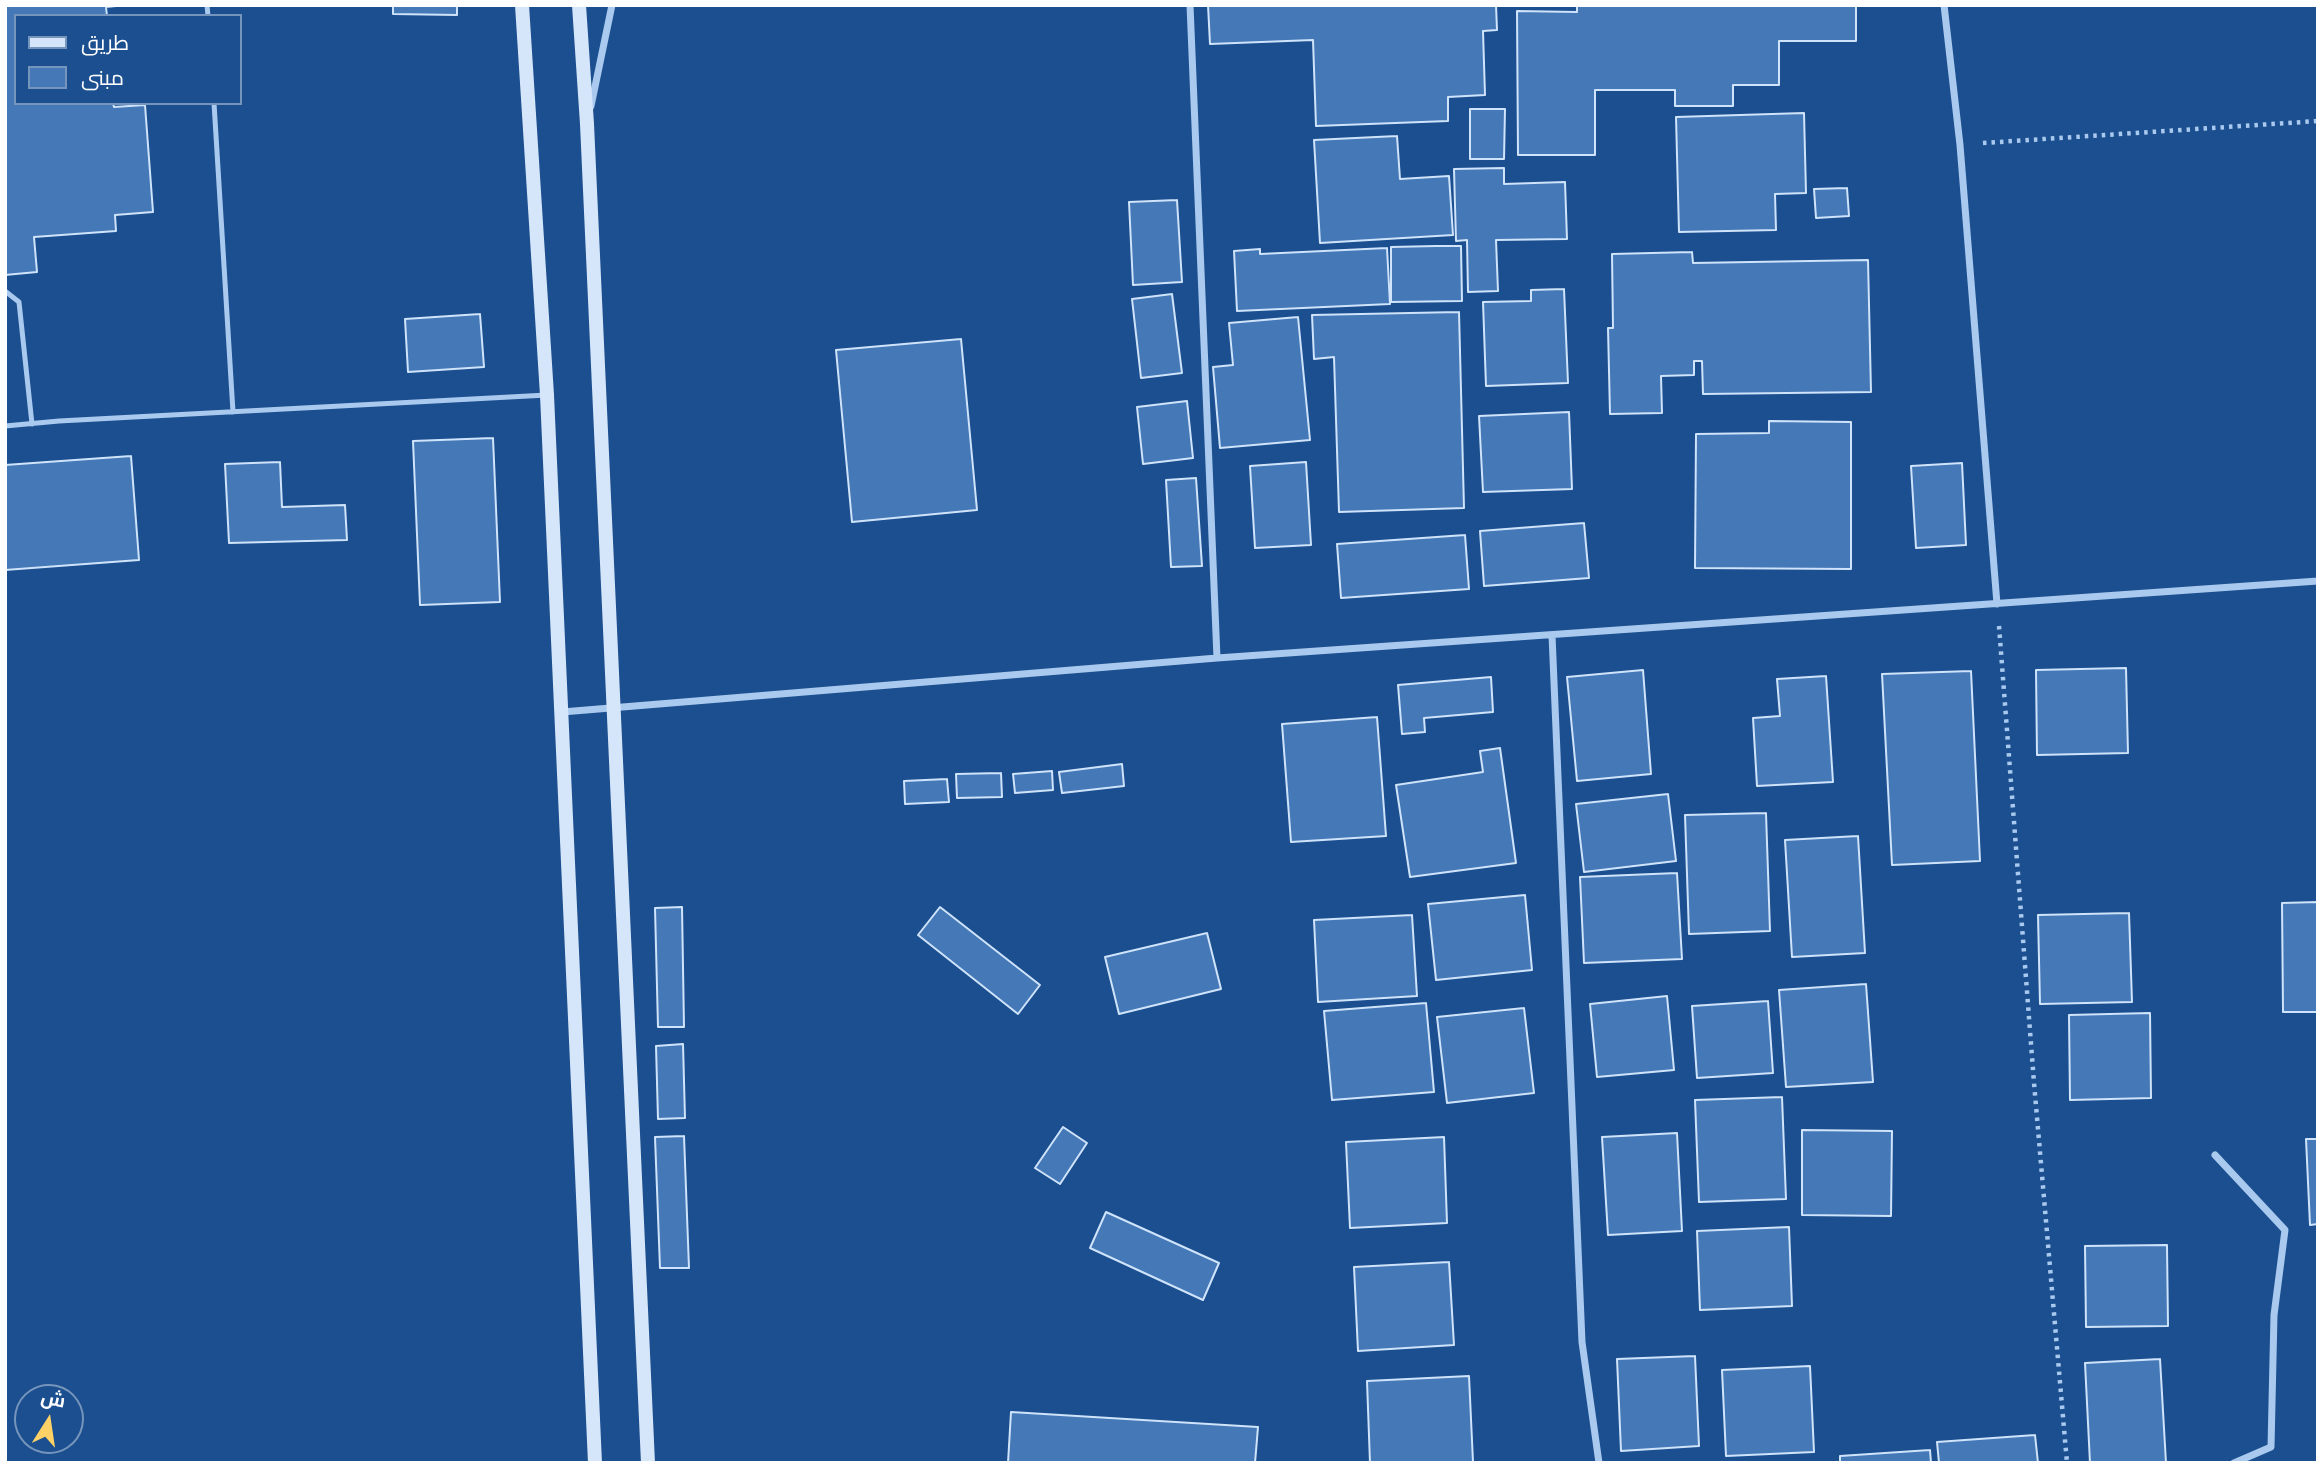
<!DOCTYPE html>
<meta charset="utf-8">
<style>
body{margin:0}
#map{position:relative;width:2323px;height:1468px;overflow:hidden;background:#1b4f8f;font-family:Overpass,Cairo,sans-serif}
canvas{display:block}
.frame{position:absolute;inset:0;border:7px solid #fff;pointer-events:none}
.legend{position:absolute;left:14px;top:14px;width:228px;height:91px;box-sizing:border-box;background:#1b4f8f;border:2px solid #7695bc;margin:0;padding:9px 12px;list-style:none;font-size:21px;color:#fff}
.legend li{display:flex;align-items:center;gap:14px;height:35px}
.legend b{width:35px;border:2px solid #7695bc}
.north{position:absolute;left:14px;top:1384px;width:70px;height:70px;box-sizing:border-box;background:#1b4f8f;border:2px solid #7695bc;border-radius:50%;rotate:12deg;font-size:19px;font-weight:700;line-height:28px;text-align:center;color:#fff}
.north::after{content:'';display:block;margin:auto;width:24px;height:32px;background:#ffd166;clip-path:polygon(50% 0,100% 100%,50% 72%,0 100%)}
</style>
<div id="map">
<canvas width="2323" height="1468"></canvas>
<div class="frame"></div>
<ul class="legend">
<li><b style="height:9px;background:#d6e6fa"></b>طريق</li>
<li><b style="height:19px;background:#4478b7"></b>مبنى</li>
</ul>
<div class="north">ش</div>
</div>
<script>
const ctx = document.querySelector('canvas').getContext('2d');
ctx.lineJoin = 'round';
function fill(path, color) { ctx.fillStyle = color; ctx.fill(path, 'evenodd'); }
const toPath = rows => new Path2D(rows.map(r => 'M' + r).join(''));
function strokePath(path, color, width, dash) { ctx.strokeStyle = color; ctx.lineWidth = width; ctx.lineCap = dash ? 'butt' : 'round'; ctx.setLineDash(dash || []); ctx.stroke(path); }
const building = toPath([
 [5,5,126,5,106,7,107,16,16,16,16,103,113,103,114,107,145,105,153,212,115,215,116,231,34,237,37,272,5,275,5,5],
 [393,5,457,5,457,15,393,14,393,5],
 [1208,5,1496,5,1497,30,1483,31,1485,95,1448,97,1448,121,1316,126,1313,40,1210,44,1208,5],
 [1577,5,1856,5,1856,41,1779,41,1779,85,1733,85,1733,106,1675,106,1675,90,1595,90,1595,155,1518,155,1517,11,1577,12,1577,5],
 [1470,109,1505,109,1504,159,1470,159,1470,109],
 [1804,113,1806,193,1775,194,1776,230,1679,232,1676,117,1804,113],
 [1397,136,1400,179,1449,176,1453,235,1320,243,1314,140,1397,136],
 [1504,168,1504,184,1565,182,1567,239,1496,240,1498,291,1468,292,1467,240,1456,241,1454,169,1504,168],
 [1847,188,1849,216,1816,218,1814,189,1847,188],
 [1177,200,1182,282,1133,285,1129,202,1177,200],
 [1436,246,1461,246,1462,301,1391,302,1391,247,1436,246],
 [1387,248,1390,304,1237,311,1234,251,1260,249,1260,254,1387,248],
 [1692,252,1693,263,1868,260,1871,392,1703,394,1702,361,1694,361,1694,375,1661,376,1662,413,1610,414,1608,328,1613,328,1612,254,1692,252],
 [1564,289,1568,383,1486,386,1483,302,1531,301,1531,290,1564,289],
 [1172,294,1182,373,1141,378,1132,299,1172,294],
 [1459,312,1464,508,1339,512,1334,357,1314,359,1312,315,1459,312],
 [480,314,484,367,408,372,405,319,480,314],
 [1298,317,1310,440,1220,448,1213,367,1233,365,1229,323,1298,317],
 [961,339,977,510,852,522,836,350,961,339],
 [1187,401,1193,458,1143,464,1137,407,1187,401],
 [1569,412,1572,489,1483,492,1479,416,1569,412],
 [1769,421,1851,422,1851,569,1695,568,1696,434,1769,433,1769,421],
 [493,438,500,602,420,605,413,441,493,438],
 [131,456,139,560,5,570,5,465,131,456],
 [280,462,282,507,345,505,347,540,229,543,225,464,280,462],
 [1306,462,1311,545,1255,548,1250,466,1306,462],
 [1962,463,1966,545,1916,548,1911,466,1962,463],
 [1196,478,1202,566,1171,567,1166,480,1196,478],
 [1584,523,1589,578,1484,586,1480,531,1584,523],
 [1465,535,1469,589,1341,598,1337,544,1465,535],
 [2126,668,2128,753,2037,755,2036,670,2126,668],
 [1643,670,1651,774,1577,781,1567,677,1643,670],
 [1971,671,1980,861,1892,865,1882,674,1971,671],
 [1826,676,1833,782,1757,786,1753,718,1780,716,1777,679,1826,676],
 [1491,677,1493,712,1424,718,1425,732,1402,734,1398,685,1491,677],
 [1377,717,1386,836,1291,842,1282,724,1377,717],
 [1500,748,1516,863,1410,877,1396,785,1483,772,1480,751,1500,748],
 [1122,764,1124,786,1062,793,1059,772,1122,764],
 [1052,771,1053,790,1015,793,1013,774,1052,771],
 [1001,773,1002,797,957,798,956,774,1001,773],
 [947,779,949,802,905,804,904,781,947,779],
 [1668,794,1676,861,1584,872,1576,804,1668,794],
 [1766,813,1770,931,1689,934,1685,815,1766,813],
 [1858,836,1865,953,1792,957,1785,840,1858,836],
 [1677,873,1682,959,1584,963,1580,877,1677,873],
 [1525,895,1532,970,1436,980,1428,904,1525,895],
 [2318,902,2318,1012,2283,1012,2282,903,2318,902],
 [682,907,684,1027,658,1027,655,908,682,907],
 [940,907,1040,985,1018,1014,918,935,940,907],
 [2129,913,2132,1002,2040,1004,2038,915,2129,913],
 [1412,915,1417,996,1318,1002,1314,920,1412,915],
 [1207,933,1221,989,1119,1014,1105,957,1207,933],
 [1866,984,1873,1082,1786,1087,1779,990,1866,984],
 [1667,996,1674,1070,1597,1077,1590,1004,1667,996],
 [1768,1001,1773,1073,1697,1078,1692,1006,1768,1001],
 [1426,1003,1434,1092,1332,1100,1324,1011,1426,1003],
 [1524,1008,1534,1093,1447,1103,1437,1017,1524,1008],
 [2150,1013,2151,1098,2070,1100,2069,1015,2150,1013],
 [683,1044,685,1118,658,1119,656,1046,683,1044],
 [1782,1097,1786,1199,1699,1202,1695,1100,1782,1097],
 [1063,1127,1087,1143,1060,1184,1035,1168,1063,1127],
 [1802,1130,1892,1131,1891,1216,1802,1215,1802,1130],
 [1677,1133,1682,1231,1608,1235,1602,1137,1677,1133],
 [684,1136,689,1268,660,1268,655,1137,684,1136],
 [1444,1137,1447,1223,1350,1228,1346,1142,1444,1137],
 [2306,1139,2318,1139,2318,1224,2310,1225,2306,1139],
 [1106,1212,1219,1263,1203,1300,1090,1248,1106,1212],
 [1789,1227,1792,1306,1700,1310,1697,1231,1789,1227],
 [2167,1245,2168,1326,2086,1327,2085,1246,2167,1245],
 [1449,1262,1454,1345,1358,1351,1354,1267,1449,1262],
 [1695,1356,1699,1446,1621,1451,1617,1359,1695,1356],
 [2160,1359,2166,1463,2090,1463,2085,1363,2160,1359],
 [1810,1366,1814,1452,1726,1456,1722,1370,1810,1366],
 [1469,1376,1473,1462,1370,1463,1367,1381,1469,1376],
 [1011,1412,1258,1427,1255,1463,1008,1463,1011,1412],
 [2035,1435,2038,1463,1939,1463,1937,1442,2035,1435],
 [1930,1450,1931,1463,1840,1463,1840,1456,1930,1450]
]);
fill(building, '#4478b7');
strokePath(building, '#cfe3fa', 2);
strokePath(toPath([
 [1983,143,2318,121],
 [1999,626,2034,1083,2067,1463]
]), '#a9c9ee', 4.5, [3.5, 5]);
strokePath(toPath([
 [207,5,208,16],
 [214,103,233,412],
 [5,291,19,302,32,424],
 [5,426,59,421,547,395]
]), '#a9c9ee', 5);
strokePath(toPath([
 [1190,5,1217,658],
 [1944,5,1960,145,1997,604],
 [591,106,612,5],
 [1552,635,1582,1342,1599,1463],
 [562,712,1217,658,2318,581],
 [2215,1155,2285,1230,2274,1315,2271,1447,2234,1463]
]), '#a9c9ee', 7);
strokePath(toPath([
 [522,5,547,395,595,1463],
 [579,5,587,124,648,1463]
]), '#d6e6fa', 14);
</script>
